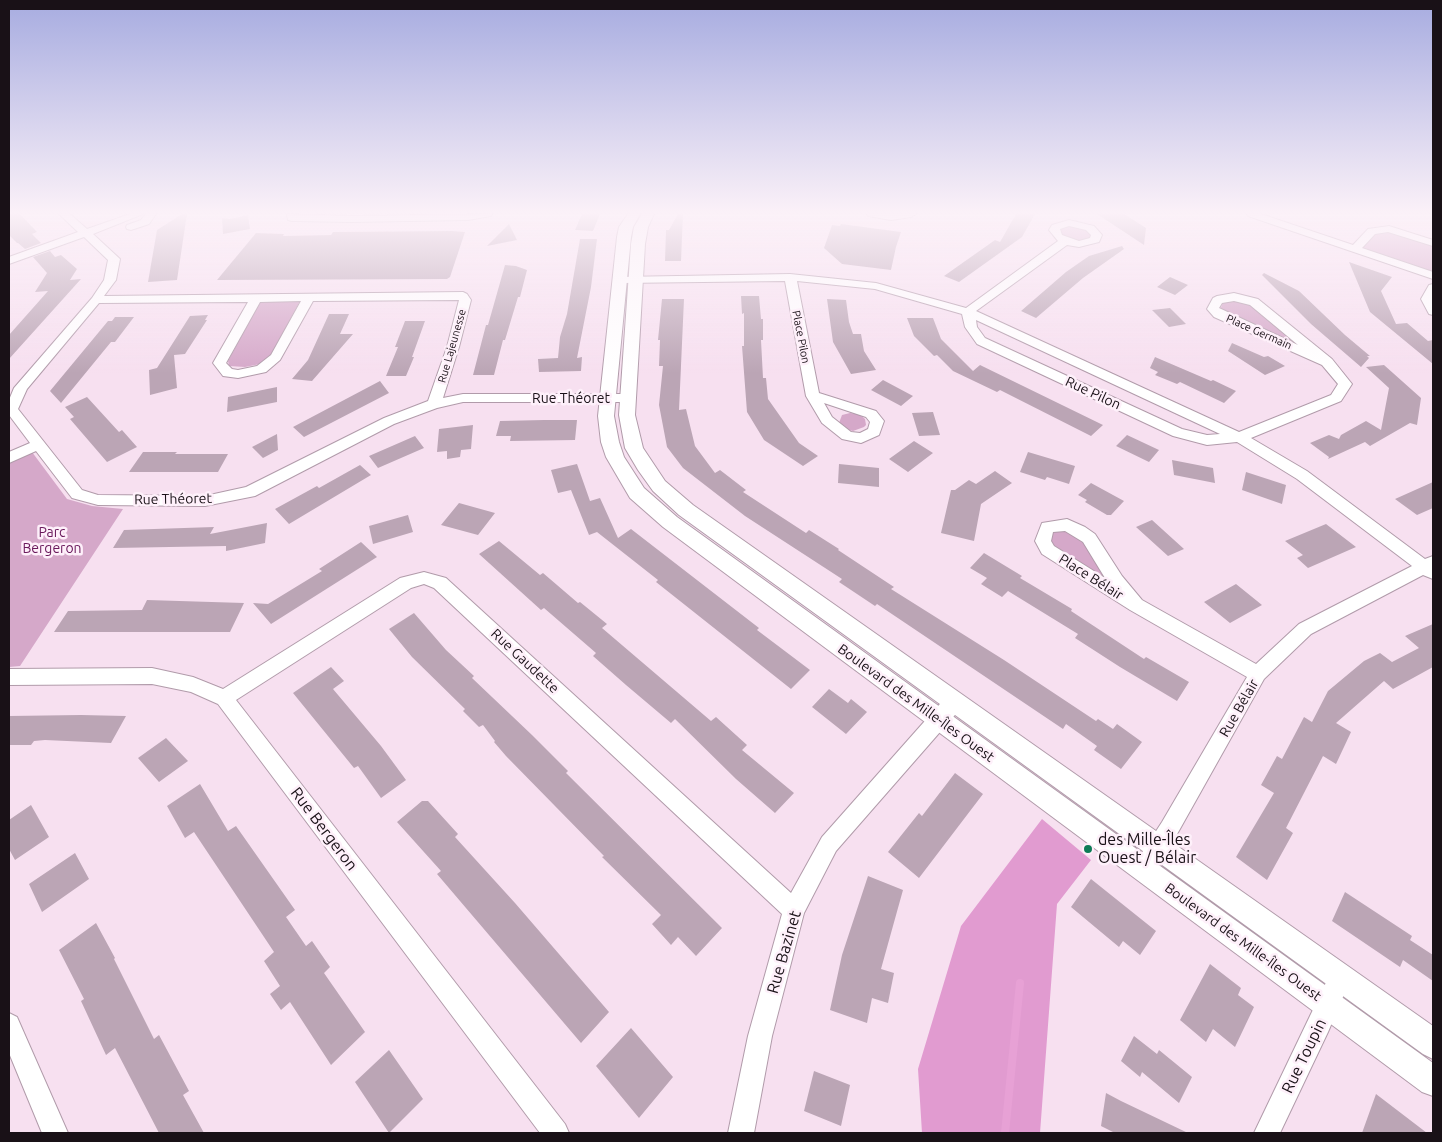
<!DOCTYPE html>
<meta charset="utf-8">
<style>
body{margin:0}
#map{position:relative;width:1442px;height:1142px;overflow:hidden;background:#f7e0f0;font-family:Ubuntu,sans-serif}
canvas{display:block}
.frame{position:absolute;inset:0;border:10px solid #191117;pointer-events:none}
</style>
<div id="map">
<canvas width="1442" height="1142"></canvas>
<div class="frame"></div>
</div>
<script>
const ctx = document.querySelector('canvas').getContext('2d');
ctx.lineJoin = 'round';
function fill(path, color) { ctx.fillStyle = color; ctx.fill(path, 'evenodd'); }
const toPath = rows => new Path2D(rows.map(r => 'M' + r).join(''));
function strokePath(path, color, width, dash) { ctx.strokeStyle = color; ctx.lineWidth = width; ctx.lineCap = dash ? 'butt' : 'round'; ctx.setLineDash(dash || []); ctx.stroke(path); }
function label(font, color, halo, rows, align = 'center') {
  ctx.font = font + ' Ubuntu,sans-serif'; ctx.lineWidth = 5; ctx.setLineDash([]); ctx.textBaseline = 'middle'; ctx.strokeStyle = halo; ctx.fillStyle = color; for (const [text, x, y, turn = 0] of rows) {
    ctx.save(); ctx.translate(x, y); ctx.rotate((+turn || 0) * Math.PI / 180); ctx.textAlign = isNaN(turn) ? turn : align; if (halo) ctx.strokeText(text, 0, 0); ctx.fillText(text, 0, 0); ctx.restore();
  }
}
fill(toPath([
 [1067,225,1085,228,1094,236,1084,242,1063,238,1059,228],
 [1389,231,1433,245,1433,274,1360,251,1375,233],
 [1237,300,1250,304,1306,350,1220,310,1223,302],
 [300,301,271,356,260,364,245,367,229,366,228,361,260,302],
 [850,413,859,414,865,419,866,425,864,427,853,431,848,430,839,423,842,415],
 [32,452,67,499,92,506,123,509,20,666,9,667,9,463],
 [1067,528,1077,534,1121,593,1052,546,1049,538,1053,530]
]), '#d5a8c9');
fill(toPath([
 [1042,819,1091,860,1057,904,1040,1133,922,1133,918,1069,961,926]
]), '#e19bd0');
strokePath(toPath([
 [1005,1133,1020,983]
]), '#e7a1d5', 8);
fill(toPath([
 [9,214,20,214,37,232,32,234,41,243,25,249,18,243,17,243,9,235],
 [182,214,187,214,177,280,148,282,157,230],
 [582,214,600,214,593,231,575,230],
 [678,214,683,214,681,261,665,261,666,230,669,230],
 [1016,214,1035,214,1022,237,959,282,944,276,995,240,1000,242],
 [1097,214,1124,214,1146,228,1144,245],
 [248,215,250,229,223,234,222,218,230,219],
 [509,224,517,240,487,246],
 [841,224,901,232,896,247,891,270,842,264,824,248,832,225,840,226],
 [452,231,465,232,450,277,447,279,217,280,256,233,284,234,283,236,331,235,333,232],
 [580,239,597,239,591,287,577,358,582,357,581,371,539,372,538,359,558,358,560,337,567,314],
 [1122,246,1124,249,1083,278,1036,318,1021,311,1066,272,1089,256],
 [50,251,55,257,61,255,77,269,70,280,81,279,9,359,9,335,48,291,35,292,47,273,33,257],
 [1349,262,1392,277,1381,291,1396,324,1407,323,1428,341,1433,340,1433,364,1370,312],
 [505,265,516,266,527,270,520,297,518,297,505,340,503,340,494,375,473,375,486,325,488,325],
 [1264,273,1299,291,1345,335,1370,356,1367,356,1369,358,1361,367,1311,324,1262,275],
 [1170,277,1188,285,1175,295,1157,287],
 [741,296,759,296,761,319,763,319,763,340,761,340,763,378,766,378,768,399,799,443,818,456,803,466,764,440,747,412,742,346,744,346,744,313,742,314],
 [662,299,684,299,679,410,686,409,695,446,715,473,720,470,746,490,743,492,806,533,809,530,839,549,838,550,894,587,891,589,1004,660,1096,721,1098,719,1113,729,1117,724,1142,742,1121,769,1094,750,1097,746,1066,724,1063,729,877,604,875,606,839,582,842,579,745,516,683,468,667,447,659,405,663,366,659,366,660,340,658,340],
 [827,299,846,300,849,322,853,334,861,334,864,351,876,370,851,374,833,342],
 [1170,308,1186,324,1169,327,1152,310],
 [329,314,349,314,340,334,353,334,312,381,292,379,308,360],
 [208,315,205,320,207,320,185,354,174,355,177,388,150,395,149,370,157,368,190,316],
 [115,317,134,317,115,342,111,342,61,403,50,391,108,321,112,321],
 [907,318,933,318,941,339,973,371,980,365,1103,425,1091,436,1000,390,997,392,953,371,937,355,934,356,914,336],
 [405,321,425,321,412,357,414,357,406,376,386,376,398,347,395,347],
 [1232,343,1264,357,1268,356,1285,366,1265,375,1228,351],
 [1155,357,1211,381,1213,380,1236,391,1224,403,1180,382,1177,384,1155,375,1158,372,1150,368],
 [1384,365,1421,398,1417,425,1410,423,1370,446,1365,442,1328,459,1329,457,1310,443,1329,435,1339,439,1341,435,1366,421,1381,430,1389,388,1366,367],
 [883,380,913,396,901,406,871,390],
 [380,381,389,393,304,437,293,427],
 [277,387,277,402,227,412,228,397],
 [87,397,119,432,122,430,137,447,107,462,70,419,74,417,65,407],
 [933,412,940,435,919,436,912,413],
 [544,420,577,420,575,440,510,441,511,436,496,436,500,421],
 [473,425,471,449,461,450,460,457,447,459,447,451,437,452,439,429],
 [277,434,278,450,263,458,252,447],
 [1127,435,1159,450,1149,462,1116,446],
 [415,436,424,448,378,468,369,456],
 [914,441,933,453,908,472,889,459],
 [143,452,177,452,175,454,228,454,218,472,129,472],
 [1028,452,1075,466,1069,484,1047,477,1045,480,1020,472],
 [1172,460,1213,468,1215,483,1174,475],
 [577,464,590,501,600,498,618,538,631,529,759,628,757,630,810,670,791,689,656,582,658,580,597,532,589,535,571,490,558,493,551,470],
 [839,464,879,468,879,487,838,483],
 [360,465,371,475,289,524,275,509,317,486,319,488],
 [995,471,1012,483,981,504,974,541,941,533,951,490,955,490,969,480,976,484],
 [1246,472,1286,485,1282,504,1242,490],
 [1433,482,1433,508,1417,515,1395,499],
 [1091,483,1124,501,1111,515,1107,515,1085,502,1087,500,1078,495],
 [459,503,495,513,478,535,441,525],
 [408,515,413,532,373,544,369,526],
 [1152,520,1184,549,1168,556,1136,527],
 [267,523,265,543,226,551,226,546,113,548,124,530,214,527,210,534],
 [1326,524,1356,547,1308,568,1297,558,1303,555,1285,541],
 [499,541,540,575,543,573,578,603,580,602,607,624,602,628,711,721,716,717,747,745,742,750,794,793,775,813,736,779,675,719,671,723,626,685,593,656,596,653,544,608,541,610,479,554],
 [361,542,377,557,271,624,253,603,268,604,322,571,319,569],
 [984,553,1022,576,1020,578,1072,609,1071,611,1144,659,1146,657,1189,682,1177,701,1120,667,1075,638,1078,634,1008,591,1002,597,981,584,987,578,970,568],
 [1236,584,1262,605,1230,623,1204,602],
 [147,600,244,603,230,632,54,632,68,611,142,610],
 [414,613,446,650,474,676,472,678,532,735,568,771,566,773,722,928,696,956,678,937,671,945,652,924,661,915,602,857,604,856,506,756,494,742,495,741,483,725,479,727,463,711,465,709,412,657,389,629],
 [1433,624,1433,667,1393,689,1384,681,1336,723,1351,732,1336,764,1323,756,1286,828,1293,833,1267,880,1236,857,1274,793,1261,785,1277,756,1282,759,1304,717,1312,722,1328,691,1364,661,1380,653,1392,662,1419,648,1405,636],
 [331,667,344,681,333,689,381,746,406,780,381,798,358,766,354,768,293,693],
 [829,689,848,703,851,699,867,712,846,734,812,707],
 [81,715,126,716,111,743,45,740,34,741,31,745,9,745,9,716],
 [166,738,188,761,159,782,138,758],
 [955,773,983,794,919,878,888,852,919,813,922,816],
 [200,784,228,831,236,826,295,910,286,917,306,946,312,941,330,967,324,973,365,1032,331,1065,290,1002,281,1010,270,994,280,986,264,961,274,952,194,832,185,838,167,806],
 [422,801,428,801,458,834,455,837,515,903,609,1012,581,1043,437,874,441,871,397,822],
 [31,805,49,837,15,860,9,849,9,820],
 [75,853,89,879,42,912,29,884],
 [868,876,903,890,881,969,894,973,888,1003,872,998,867,1023,830,1010,842,955],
 [1091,879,1156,931,1140,955,1123,941,1119,947,1071,907],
 [1345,892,1412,936,1410,940,1433,955,1433,981,1403,960,1400,967,1332,921],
 [96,923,115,958,114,959,154,1039,159,1035,189,1091,183,1095,204,1133,159,1133,115,1048,106,1055,81,1001,84,999,59,950],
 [1210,964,1241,988,1238,995,1254,1007,1235,1047,1213,1029,1206,1042,1180,1020],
 [631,1028,673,1077,639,1118,596,1066],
 [1134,1036,1157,1054,1159,1050,1192,1077,1179,1103,1142,1072,1140,1077,1121,1061],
 [389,1050,423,1099,389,1133,355,1082],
 [814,1071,850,1085,841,1126,804,1111],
 [1106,1093,1121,1101,1188,1133,1115,1133,1101,1126],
 [1376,1094,1427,1133,1362,1133]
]), '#bba5b5');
const minor = toPath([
 [59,214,70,214,87,229,130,214,143,214,93,234,120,259,116,280,104,296,463,292,467,294,471,300,459,347,443,398,463,394,627,394,634,398,627,402,463,402,437,408,394,424,255,496,205,506,98,505,72,498,36,451,9,463,9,452,30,443,9,415,9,400,14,388,92,298,104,280,108,260,84,237,9,264,9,257,78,232,59,214],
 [459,300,447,347,428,401,384,418,246,487,205,496,98,495,82,490,18,409,27,389,99,303,248,302,213,363,223,376,238,378,266,372,280,360,313,301,459,300],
 [301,301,271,355,257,366,238,370,232,369,226,363,260,302,301,301],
 [146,214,156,214,149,224,131,230,127,229,126,227,127,225,141,220,146,214],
 [287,214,352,216,492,214,491,216,468,220,352,222,292,221,288,220,287,214],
 [867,214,916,214,911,217,891,220,868,216,867,214],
 [1247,214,1261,214,1353,245,1368,229,1389,226,1433,240,1433,246,1388,232,1375,234,1362,248,1433,272,1433,279,1248,216,1247,214],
 [1069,220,1094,226,1102,235,1099,242,1079,247,1067,245,976,311,1239,432,1331,395,1338,384,1322,365,1214,317,1207,309,1213,298,1217,296,1234,293,1258,299,1332,359,1352,384,1341,401,1251,438,1307,471,1425,559,1433,556,1433,579,1423,575,1311,634,1264,679,1176,836,1150,876,1143,880,1136,876,1132,869,1136,862,1162,822,1247,677,1130,610,1042,554,1035,541,1042,523,1067,519,1085,527,1095,534,1122,576,1142,600,1256,664,1299,624,1412,566,1297,479,1237,442,1207,445,1173,436,977,344,965,327,962,314,875,289,797,281,819,393,876,411,884,421,879,435,861,443,842,439,822,423,806,396,785,281,621,283,615,280,621,277,790,274,876,283,966,308,1058,241,1049,230,1052,225,1069,220],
 [1069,226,1086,230,1091,235,1090,238,1079,241,1062,235,1060,229,1069,226],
 [1234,301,1250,305,1298,345,1219,308,1222,303,1234,301],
 [976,320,1220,434,1207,435,1182,429,985,338,977,327,976,320],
 [824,403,866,417,870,422,868,429,860,433,851,432,832,417,824,403],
 [1065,531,1083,542,1105,578,1054,546,1051,541,1053,532,1065,531],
 [1433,284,1433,315,1429,314,1421,299,1429,285,1433,284],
 [424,572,446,578,791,893,822,837,947,696,954,694,961,696,963,702,961,708,836,851,804,913,772,1036,754,1133,728,1133,748,1036,782,914,434,588,424,584,411,588,236,700,565,1124,569,1133,540,1133,218,704,191,692,152,684,9,685,9,669,152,668,193,677,223,689,400,578,424,572],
 [1340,967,1348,970,1351,978,1328,1032,1280,1133,1254,1133,1332,970,1340,967],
 [9,1013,17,1017,68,1133,42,1133,9,1053,9,1013]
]);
const tertiary = toPath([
 [628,214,640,214,633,227,631,237,614,416,619,442,624,457,644,488,677,517,1433,1063,1433,1096,1422,1092,663,527,630,498,606,457,601,442,598,416,617,237,619,227,628,214],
 [642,214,654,214,648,227,645,244,635,415,643,448,665,481,693,505,1433,1026,1433,1059,1423,1054,679,515,653,491,638,470,625,448,619,415,631,244,634,227,642,214]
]);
strokePath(minor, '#b19baa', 2);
strokePath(tertiary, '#b19baa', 2);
fill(minor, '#fff');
fill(tertiary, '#fff');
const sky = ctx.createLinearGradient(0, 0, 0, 373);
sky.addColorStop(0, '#a7ace0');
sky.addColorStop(0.57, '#fbf1f8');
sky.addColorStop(1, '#fbf1f800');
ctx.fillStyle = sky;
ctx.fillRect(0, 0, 1442, 373);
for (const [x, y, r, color] of [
 [1088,849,5,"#0e7c57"]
]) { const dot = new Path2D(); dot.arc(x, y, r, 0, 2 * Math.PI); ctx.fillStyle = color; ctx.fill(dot); strokePath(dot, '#fef0fa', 2); }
label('11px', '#191117', '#fef0fa', [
 ["Place Germain",1259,332,24],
 ["Place Pilon",801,337,79],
 ["Rue Lajeunesse",452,346,-74]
]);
label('14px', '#191117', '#fef0fa', [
 ["Rue Pilon",1093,393,25],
 ["Rue Théoret",571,398],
 ["Rue Théoret",173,499,-1],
 ["Place Bélair",1091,577,32],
 ["Rue Gaudette",525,661,43],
 ["Boulevard des Mille-Îles Ouest",916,703,36],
 ["Rue Bélair",1239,708,-60],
 ["Boulevard des Mille-Îles Ouest",1243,942,36]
]);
label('14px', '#69185b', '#fef0fa', [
 ["Parc",52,532],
 ["Bergeron",52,548]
]);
label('16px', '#191117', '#fef0fa', [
 ["Rue Bergeron",324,829,53],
 ["Rue Bazinet",784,952,-74],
 ["Rue Toupin",1304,1056,-64]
]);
label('16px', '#191117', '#fef0fa', [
 ["des Mille-Îles",1098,840],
 ["Ouest / Bélair",1098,858]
], 'left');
</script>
